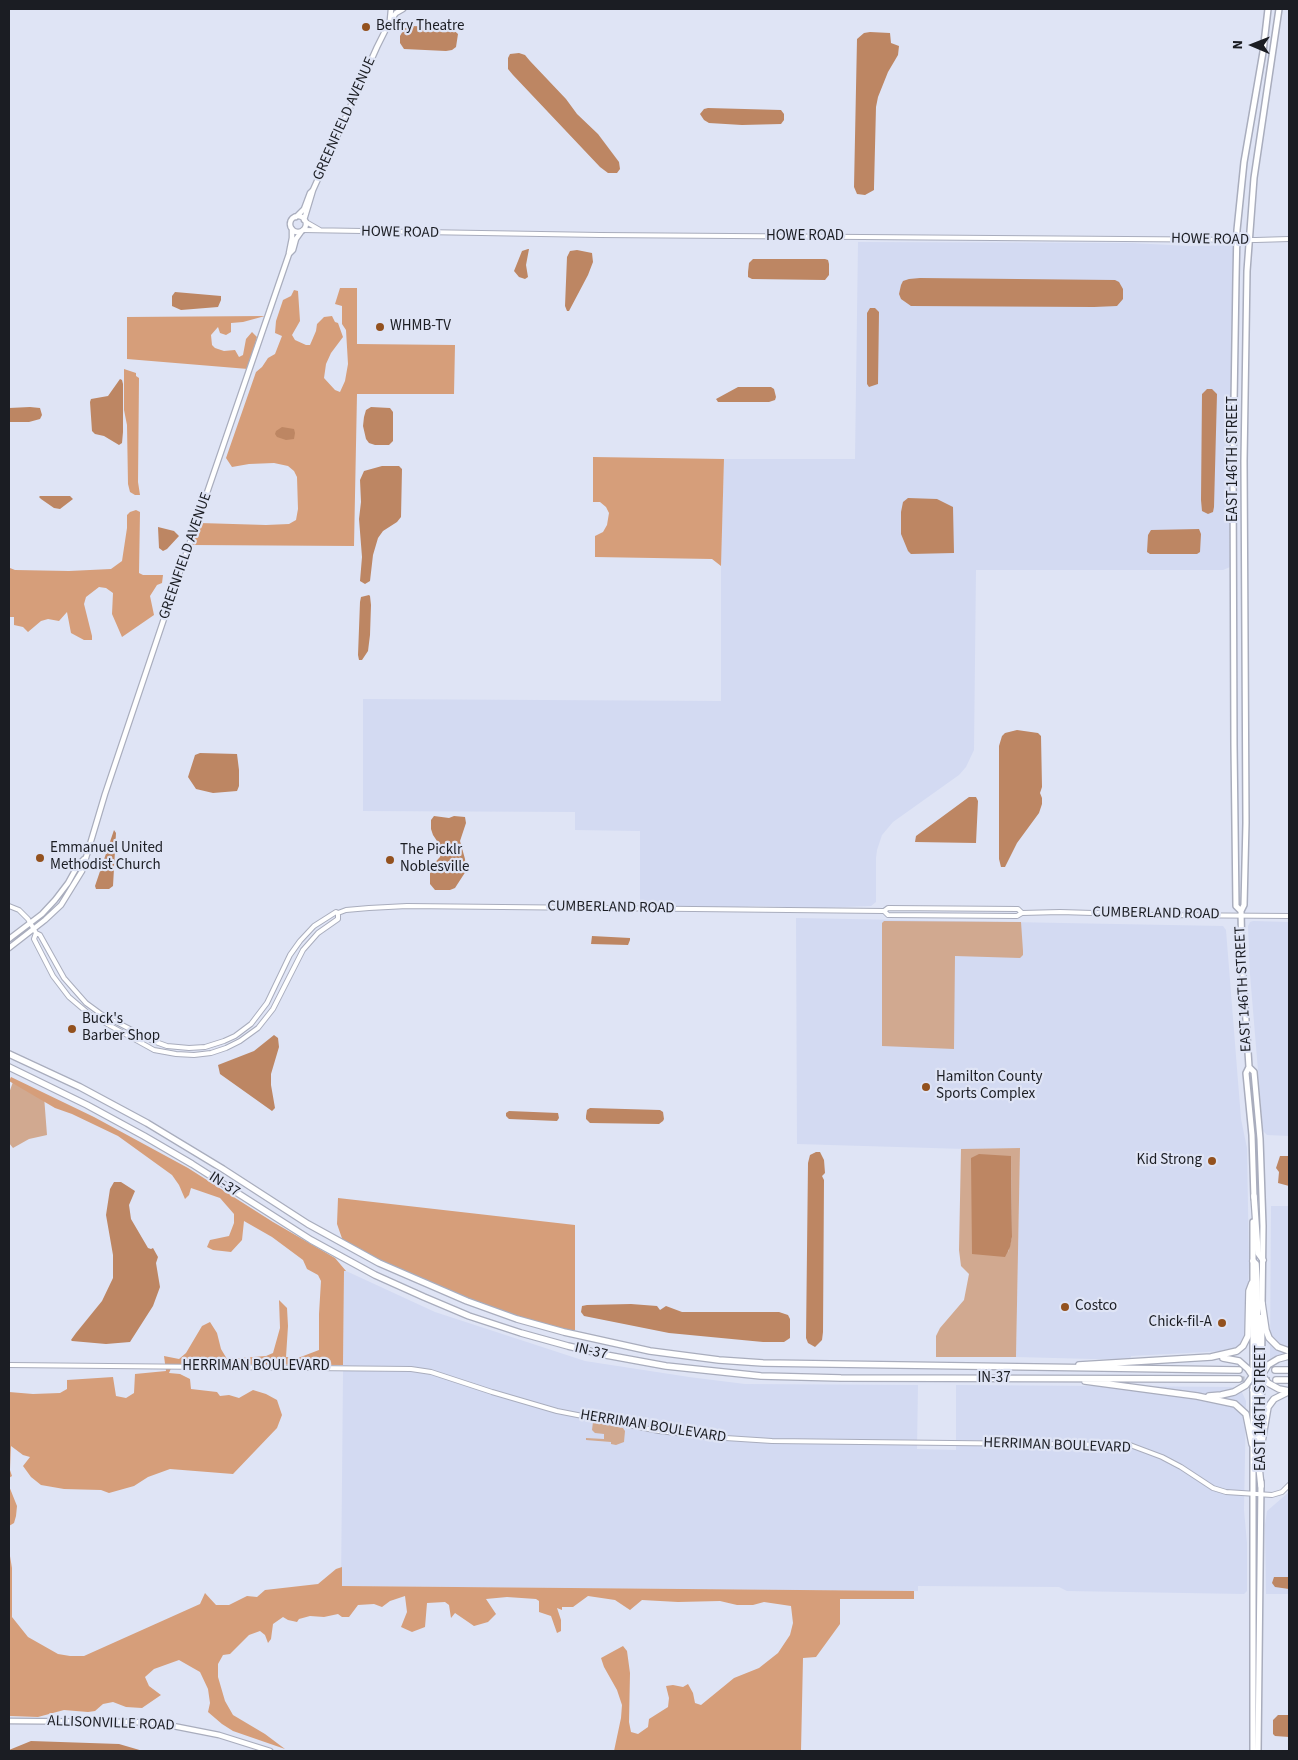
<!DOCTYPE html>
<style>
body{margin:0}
#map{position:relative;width:1298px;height:1760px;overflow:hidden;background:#dfe4f5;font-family:"Source Sans 3",sans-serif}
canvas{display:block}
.frame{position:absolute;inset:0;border:10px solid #1b1d23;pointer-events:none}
.north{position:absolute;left:1228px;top:20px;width:50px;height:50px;-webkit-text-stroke:4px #dfe4f5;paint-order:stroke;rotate:271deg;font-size:14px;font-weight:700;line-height:20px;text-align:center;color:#1b1d23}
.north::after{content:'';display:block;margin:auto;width:18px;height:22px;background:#1b1d23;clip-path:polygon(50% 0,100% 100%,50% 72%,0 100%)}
</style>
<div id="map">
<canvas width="1298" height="1760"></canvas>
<div class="frame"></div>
<div class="north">N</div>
</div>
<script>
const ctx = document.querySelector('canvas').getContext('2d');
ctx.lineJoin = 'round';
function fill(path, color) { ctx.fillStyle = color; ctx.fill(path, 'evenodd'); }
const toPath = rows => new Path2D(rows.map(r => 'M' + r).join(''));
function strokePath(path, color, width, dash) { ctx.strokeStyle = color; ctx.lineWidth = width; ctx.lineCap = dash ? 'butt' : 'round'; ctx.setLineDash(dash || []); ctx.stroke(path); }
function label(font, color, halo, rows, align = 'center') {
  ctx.font = font + ' "Source Sans 3",sans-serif'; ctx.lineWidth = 4.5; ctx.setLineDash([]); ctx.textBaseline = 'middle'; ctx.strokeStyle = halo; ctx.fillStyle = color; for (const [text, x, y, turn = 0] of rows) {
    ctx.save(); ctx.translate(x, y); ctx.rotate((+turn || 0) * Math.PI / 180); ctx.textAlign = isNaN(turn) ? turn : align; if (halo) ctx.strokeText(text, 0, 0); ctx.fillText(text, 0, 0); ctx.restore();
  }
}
fill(toPath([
 [858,242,1132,243,1188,246,1231,245,1233,247,1234,280,1231,484,1229,499,1230,567,1223,570,976,570,974,750,966,767,959,775,893,822,882,835,877,850,876,858,876,902,871,906,818,908,756,906,719,908,640,908,640,831,575,830,575,812,363,811,363,699,721,701,721,556,724,459,855,459],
 [796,918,1223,926,1226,930,1241,1119,1247,1148,1249,1264,1247,1330,1246,1338,1242,1343,1231,1350,1224,1351,1131,1356,1130,1360,1016,1357,1020,1148,965,1149,797,1144],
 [1253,921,1289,922,1289,1136,1267,1135,1263,1131,1250,974,1248,926,1250,922],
 [1271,1206,1289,1206,1289,1360,1270,1359],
 [344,1270,435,1312,585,1361,689,1377,745,1384,918,1385,917,1449,956,1450,956,1385,1237,1387,1241,1390,1246,1401,1244,1510,1247,1543,1247,1591,1244,1594,1067,1591,1059,1587,918,1586,918,1591,341,1586],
 [1289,1492,1289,1594,1266,1594,1265,1525,1267,1511]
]), '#d3daf2');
fill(toPath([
 [884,921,1021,922,1023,951,1023,955,1020,958,955,956,954,1049,882,1046,882,923],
 [13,1082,44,1096,47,1135,29,1139,13,1148,9,1143,9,1093],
 [1020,1148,1016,1357,936,1357,936,1336,940,1328,964,1300,969,1274,961,1266,959,1250,961,1149],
 [1011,1156,1012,1237,1008,1252],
 [593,1422,623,1428,625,1431,624,1442,616,1445,611,1444,611,1442,586,1440,586,1438,604,1439,604,1434,595,1433,592,1430]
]), '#d1a990');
fill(toPath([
 [340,288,357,288,357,344,455,345,454,394,357,394,354,546,192,545,200,523,266,525,289,524,296,520,298,509,297,477,294,471,288,466,274,463,249,464,232,467,226,458,256,372,262,367,268,358,275,354,282,336,275,333,276,321,283,300,291,296,294,290,298,291,300,321,292,335,295,340,306,345,310,345,316,331,317,324,324,317,332,316,335,322,338,323,343,337,331,353,326,364,324,378,335,390,340,392,345,381,348,364,346,330,342,324,342,306,335,304],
 [265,316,243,322,231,323,231,332,226,335,220,333,218,327,211,335,212,345,215,348,224,351,235,350,239,357,243,355,246,339,252,332,257,337,248,369,127,359,127,317],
 [124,369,136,373,136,376,139,378,138,482,140,495,135,495,130,492,128,484,127,425,124,410],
 [593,457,724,459,721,566,712,559,595,557,595,536,603,532,607,525,609,513,606,507,600,502,593,502],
 [136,510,140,512,139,573,143,575,163,575,162,583,157,585,150,596,154,615,122,637,112,614,113,593,106,588,99,587,86,597,84,604,92,636,92,640,84,640,71,633,67,612,59,621,48,619,41,621,28,632,23,627,14,625,14,617,9,617,9,563,10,568,15,570,69,571,111,569,122,561,127,528,127,515,130,512],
 [11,1077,94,1117,188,1168,273,1222,335,1258,346,1271,344,1271,343,1365,173,1364,169,1373,180,1374,190,1379,191,1389,217,1392,220,1396,229,1395,239,1398,253,1390,266,1394,277,1400,282,1415,277,1428,233,1474,170,1469,148,1477,134,1486,109,1493,101,1490,64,1489,41,1485,31,1477,23,1466,30,1457,23,1455,11,1446,10,1470,12,1476,9,1478,9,1392,33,1394,60,1393,67,1389,67,1380,113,1377,116,1396,126,1398,134,1393,135,1374,166,1371,164,1356,179,1359,186,1353,202,1326,210,1322,217,1333,221,1349,227,1359,266,1356,273,1353,280,1328,279,1300,287,1308,288,1326,286,1357,298,1358,319,1350,319,1314,321,1281,318,1275,307,1269,303,1260,272,1237,244,1221,242,1240,231,1252,213,1250,207,1247,210,1240,229,1236,234,1223,234,1214,220,1198,191,1188,189,1195,185,1199,179,1185,172,1175,118,1136,72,1114,55,1108,9,1081],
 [338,1198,575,1225,575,1330,559,1331,445,1292,344,1244,337,1224],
 [9,1486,17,1506,16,1516,14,1523,9,1526],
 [9,1550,12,1568,12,1617,28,1637,58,1654,70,1656,84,1656,200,1604,205,1593,216,1605,229,1605,247,1596,257,1597,265,1590,318,1584,336,1569,342,1567,342,1586,914,1591,914,1599,840,1599,840,1624,816,1657,803,1658,801,1751,614,1751,621,1718,622,1705,617,1690,604,1667,601,1658,623,1646,627,1651,630,1673,629,1722,631,1732,638,1734,648,1727,649,1719,668,1707,669,1698,666,1686,673,1685,683,1687,688,1684,693,1693,695,1703,701,1705,734,1678,759,1668,778,1653,790,1635,793,1623,791,1606,764,1602,753,1605,737,1605,720,1601,678,1602,642,1600,630,1610,615,1600,588,1596,573,1607,562,1607,562,1610,557,1608,561,1620,561,1631,557,1633,551,1616,539,1612,539,1601,536,1599,507,1597,486,1599,496,1614,488,1622,474,1626,455,1613,451,1618,449,1605,445,1602,427,1603,425,1627,412,1632,401,1627,407,1612,405,1596,390,1601,382,1607,374,1604,358,1605,349,1617,342,1617,338,1614,324,1617,310,1616,299,1619,297,1622,288,1620,283,1617,273,1624,271,1639,268,1643,265,1635,260,1631,249,1635,230,1654,223,1655,218,1664,218,1677,225,1701,233,1715,265,1734,285,1749,233,1731,222,1724,208,1712,210,1703,208,1689,200,1672,179,1660,154,1669,145,1677,149,1686,161,1695,142,1708,126,1707,113,1702,103,1704,95,1711,88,1712,64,1710,38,1717,9,1716]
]), '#d69e7a');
fill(toPath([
 [409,26,450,27,458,34,456,47,452,50,446,51,404,49,400,43,400,36,404,29],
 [870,32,890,33,891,43,899,46,898,55,888,72,878,97,876,107,874,187,874,190,865,195,857,194,854,187,857,39,864,33],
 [519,53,525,55,530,61,566,99,577,114,598,134,619,162,620,169,617,173,608,173,600,167,513,75,508,69,508,58,510,54],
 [708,108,781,110,784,114,784,120,781,124,742,125,709,123,704,120,700,114,704,109],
 [528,249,529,249,526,265,528,277,525,279,519,277,514,271,522,251],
 [577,250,592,253,593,262,588,275,569,311,567,311,565,306,567,257,570,251],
 [753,259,825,259,828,260,829,264,829,275,825,280,752,279,748,277,748,272,749,263],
 [920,278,1115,280,1119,282,1123,289,1123,299,1117,306,1094,307,911,306,901,299,899,294,901,285,903,281,909,279],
 [175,292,221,296,221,300,218,307,181,310,172,306,172,296],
 [870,308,875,308,879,312,878,384,869,387,867,384,867,313],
 [120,379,122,380,123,384,123,432,122,443,119,445,104,436,95,434,92,431,90,402,91,399,108,396],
 [738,387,771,387,774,389,776,397,775,400,769,402,718,402,716,399],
 [1207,389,1212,389,1217,394,1214,507,1213,512,1208,514,1202,511,1201,500,1202,394],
 [30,407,40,408,42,415,40,419,29,422,9,422,9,408],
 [371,407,390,408,393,412,393,441,389,445,375,445,369,443,366,439,363,426,364,417,366,410],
 [282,427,294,429,295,433,294,439,286,440,277,437,275,434,276,431],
 [382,466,399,466,402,469,401,517,397,522,383,531,378,538,373,555,370,581,365,584,360,581,362,557,359,519,361,502,360,480,364,471],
 [40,496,70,496,73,499,60,509,54,508,41,499,39,497],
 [908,498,937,499,953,507,954,553,911,554,908,551,901,534,901,512,903,502],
 [158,527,174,531,179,536,167,549,163,551,159,548],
 [1199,529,1201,534,1200,552,1197,554,1150,554,1147,552,1148,535,1151,530],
 [369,595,370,596,371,605,370,635,368,651,362,660,359,660,358,655,360,602,361,597],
 [1017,730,1038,733,1041,736,1042,787,1040,793,1042,798,1042,804,1039,813,1017,843,1005,867,1001,867,999,859,999,746,1002,736,1005,733],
 [200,753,237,754,239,770,239,786,237,791,213,793,196,789,188,777,195,755],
 [969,797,976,797,978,801,976,843,915,842,916,836],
 [434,816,449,818,454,816,465,817,466,823,460,841,465,859,466,871,455,888,450,890,435,890,430,884,430,868,440,857,442,852,441,847,433,835,431,829,431,820],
 [114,830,116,833,113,886,109,889,96,889,95,886],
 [592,936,630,938,630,940,628,945,591,944],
 [274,1035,278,1038,279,1047,271,1074,271,1085,275,1108,272,1111,220,1074,218,1065,254,1051],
 [590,1108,660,1110,663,1112,664,1119,663,1121,659,1124,590,1123,586,1119,586,1116,587,1110],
 [509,1111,558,1113,559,1118,557,1121,509,1119,506,1116,506,1113],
 [816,1152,820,1152,824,1160,825,1173,822,1176,824,1180,823,1332,822,1340,815,1347,808,1343,806,1338,808,1163,810,1155],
 [979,1154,1011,1156,1012,1237,1010,1247,1005,1257,972,1254,971,1158],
 [1280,1156,1289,1156,1289,1186,1278,1183,1279,1172,1276,1168],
 [114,1182,121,1182,135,1191,129,1205,131,1219,148,1248,151,1249,153,1248,158,1257,156,1263,160,1287,153,1306,130,1342,106,1344,72,1341,71,1340,76,1333,102,1301,113,1278,113,1255,106,1215,110,1189],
 [631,1304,657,1306,660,1310,666,1306,682,1312,779,1312,788,1315,790,1319,790,1338,784,1342,763,1342,669,1333,584,1316,581,1312,582,1306,587,1305],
 [1274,1577,1289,1577,1289,1589,1275,1587,1272,1583],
 [1278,1715,1289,1715,1289,1737,1275,1736,1273,1734,1273,1720],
 [31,1741,119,1744,143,1751,9,1751,9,1750]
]), '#bd8663');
strokePath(toPath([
 [1239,1379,1276,1380]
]), '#b8bccb', 5.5, [5.5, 3]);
const tertiary = toPath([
 [306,222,320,230],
 [303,230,600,235,1256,240,1289,239],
 [9,906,19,910,28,919,36,933,40,935,64,978,86,1003,101,1014,153,1041,167,1046,189,1048,205,1047,224,1041,235,1036,251,1024,267,1003,290,955,300,941,314,926,336,912,338,913,346,910,369,908,407,906,884,911,888,908,1018,909,1022,913],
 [884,911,888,915,1017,916,1022,913,1060,912,1158,915,1289,916],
 [36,933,34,939,53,976,69,997,89,1014,154,1050,176,1054,194,1055,211,1053,226,1048,240,1041,258,1028,273,1009,303,950,318,933,338,919,338,913],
 [9,1365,411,1369,431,1372,492,1392,557,1411,659,1431,710,1437,772,1441,1130,1445,1162,1457,1181,1467,1213,1488,1226,1492,1272,1495,1282,1492,1289,1485]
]);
const secondary = toPath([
 [390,20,391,9],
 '290 224a8 8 0 1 1 16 0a8 8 0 1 1-16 0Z',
 [296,217,304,209,310,193,313,190,377,47,390,21,396,13,403,9],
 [304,220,313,190],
 [289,253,292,238,292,229],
 [9,939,42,914,55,900,68,883,78,865,84,859],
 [9,948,45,920,61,905,82,871,105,794,176,583,289,254,293,250,296,239,301,232],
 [9,1721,131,1722,158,1723,219,1735,270,1751]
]);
const primary = toPath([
 [1241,911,1236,906,1234,745,1233,465,1236,278,1237,230,1244,162,1263,52,1268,9],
 [1249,1067,1254,1072,1260,1139,1263,1226,1262,1306],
 [1254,1198,1252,1135,1246,1073,1249,1067,1242,959,1241,911,1244,905,1246,823,1244,461,1247,271,1254,178,1279,9],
 [1253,1376,1253,1222],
 [1253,1387,1253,1751],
 [1261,1436,1262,1317],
 [1261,1466,1261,1444],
 [1258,1751,1261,1482]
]);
const motorway = toPath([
 [9,1054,80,1087,147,1123,223,1169,308,1224,379,1263,467,1301,517,1319,564,1332,650,1351,719,1360,763,1363,1239,1370],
 [9,1067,87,1105,144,1136,192,1164,311,1240,375,1275,424,1297,469,1316,521,1333,568,1346,606,1355,666,1366,761,1376,841,1378,1239,1379],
 [1254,1196,1258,1253,1263,1260],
 [1253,1261,1256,1264,1257,1282,1258,1365,1262,1375,1268,1383,1279,1389,1289,1391],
 [1262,1303,1266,1330,1269,1338,1278,1347,1289,1351],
 [1223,1358,1239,1361,1248,1369,1254,1378,1257,1390,1257,1448,1261,1486],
 [1260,1361,1262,1350],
 [1079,1365,1211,1357,1237,1351,1243,1346,1248,1336,1249,1291,1252,1283],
 [1275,1370,1289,1370],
 [1276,1380,1289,1380],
 [1085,1381,1197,1396,1235,1404,1246,1414,1252,1444],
 [1253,1390,1268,1365,1278,1359,1289,1356],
 [1209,1396,1221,1395,1234,1392,1246,1385,1254,1374],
 [1261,1448,1268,1407,1274,1399,1288,1392]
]);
strokePath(tertiary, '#a9adbd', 6);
strokePath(secondary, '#a9adbd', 7);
strokePath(primary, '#a9adbd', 8);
strokePath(motorway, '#a9adbd', 8);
strokePath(tertiary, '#fff', 4);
strokePath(secondary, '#fff', 4.5);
strokePath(primary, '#fff', 5);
strokePath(motorway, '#fff', 5.5);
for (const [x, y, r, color] of [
 [366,27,5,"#93511e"],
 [380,327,5,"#93511e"],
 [40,858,5,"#93511e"],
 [390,860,5,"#93511e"],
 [72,1029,5,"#93511e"],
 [926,1087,5,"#93511e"],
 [1212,1161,5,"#93511e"],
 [1065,1307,5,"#93511e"],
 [1222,1323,5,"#93511e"]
]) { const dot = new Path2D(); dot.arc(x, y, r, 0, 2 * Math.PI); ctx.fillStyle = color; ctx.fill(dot); strokePath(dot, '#dfe4f5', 2); }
label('15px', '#1b1d23', '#dfe4f5', [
 ["Belfry Theatre",376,27],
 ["WHMB-TV",390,327],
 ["Emmanuel United",50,849],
 ["Methodist Church",50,866],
 ["The Picklr",400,851],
 ["Noblesville",400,868],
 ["Buck's",82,1020],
 ["Barber Shop",82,1037],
 ["Hamilton County",936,1078],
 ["Sports Complex",936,1095],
 ["Kid Strong",1202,1161,"right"],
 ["Costco",1075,1307],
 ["Chick-fil-A",1212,1323,"right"]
], 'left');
label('15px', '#1b1d23', '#dfe4f5', [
 ["GREENFIELD AVENUE",345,119,-66],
 ["HOWE ROAD",400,233,1],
 ["HOWE ROAD",805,237],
 ["HOWE ROAD",1210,240,1],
 ["EAST 146TH STREET",1234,459,-90],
 ["GREENFIELD AVENUE",186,556,-71],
 ["CUMBERLAND ROAD",611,908,1],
 ["CUMBERLAND ROAD",1156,914,1],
 ["EAST 146TH STREET",1244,989,-93],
 ["IN-37",224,1185,33],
 ["IN-37",591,1352,13],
 ["HERRIMAN BOULEVARD",256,1367],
 ["IN-37",994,1379],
 ["EAST 146TH STREET",1262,1408,-90],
 ["HERRIMAN BOULEVARD",653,1427,9],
 ["HERRIMAN BOULEVARD",1057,1446,2],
 ["ALLISONVILLE ROAD",111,1724,2]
]);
</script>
